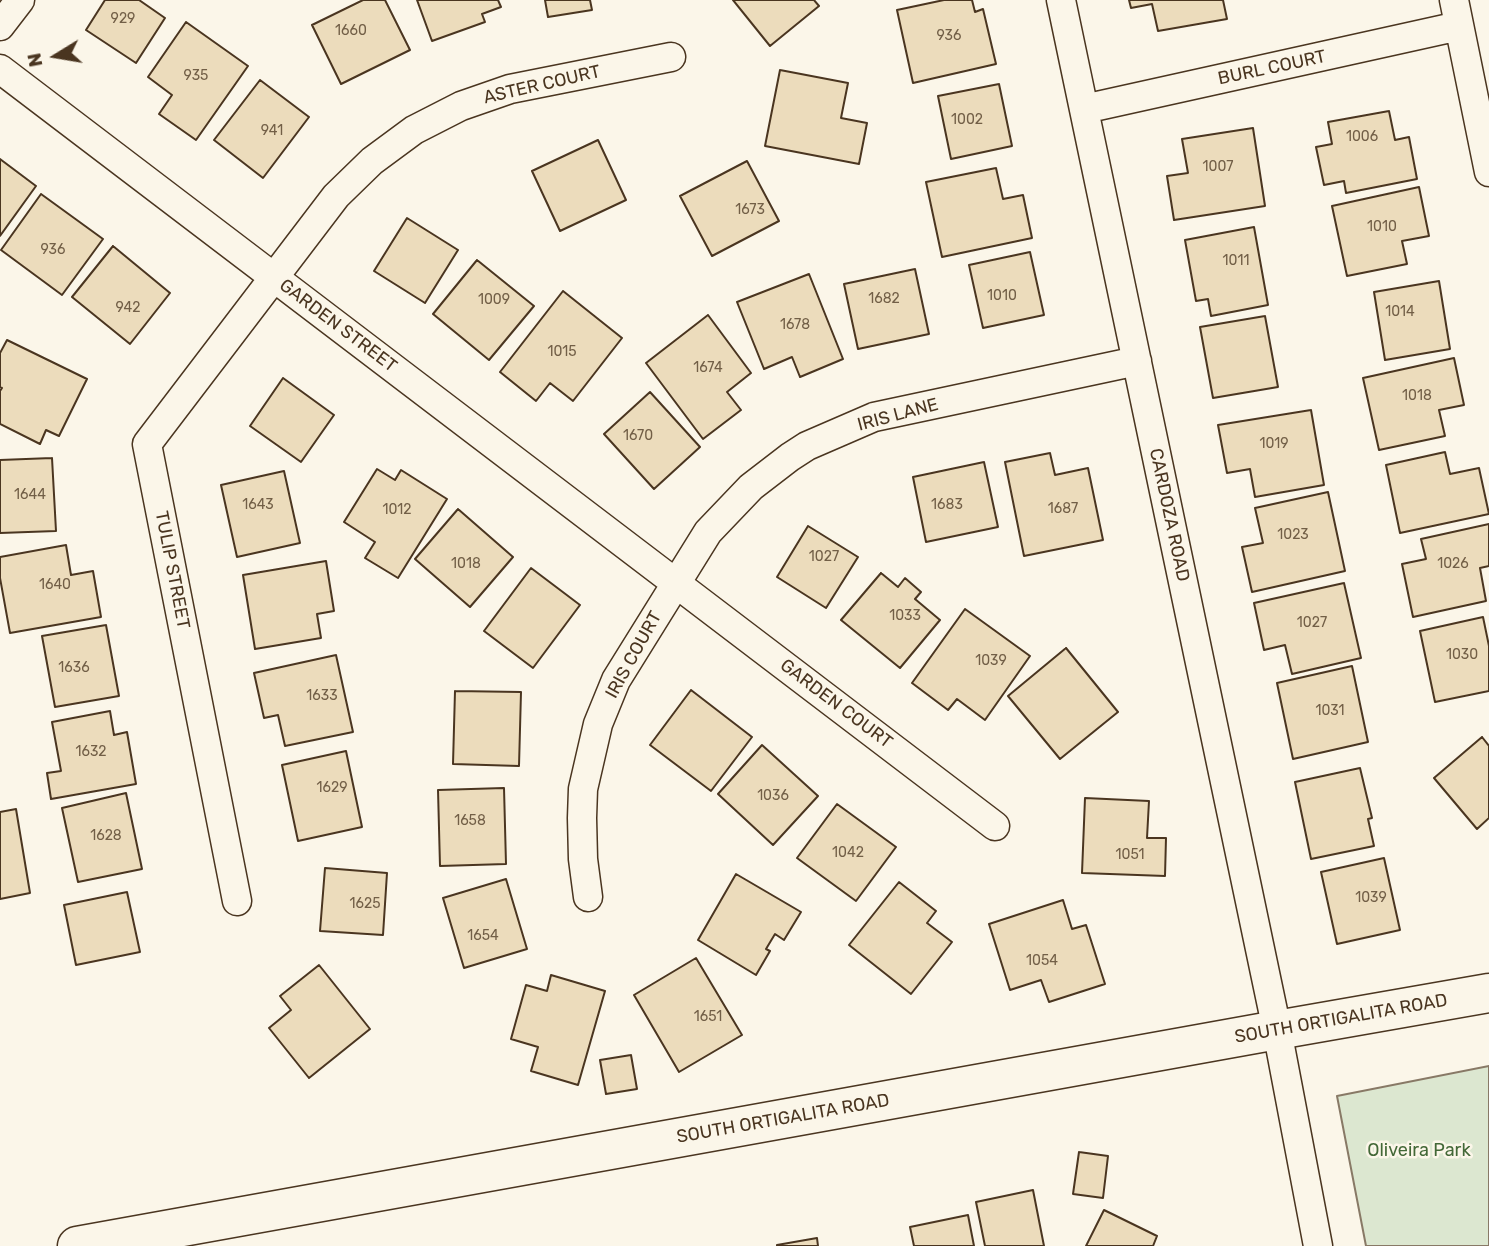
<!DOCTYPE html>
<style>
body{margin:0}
#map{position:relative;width:1489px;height:1246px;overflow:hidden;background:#fbf6e9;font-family:Rubik,sans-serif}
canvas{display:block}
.north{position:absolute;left:21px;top:21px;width:70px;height:70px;-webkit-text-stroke:5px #fbf6e9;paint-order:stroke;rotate:259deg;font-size:19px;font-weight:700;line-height:28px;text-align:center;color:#4a3520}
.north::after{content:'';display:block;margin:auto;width:24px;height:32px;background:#4a3520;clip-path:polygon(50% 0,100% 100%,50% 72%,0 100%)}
</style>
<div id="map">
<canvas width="1489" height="1246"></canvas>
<div class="north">N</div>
</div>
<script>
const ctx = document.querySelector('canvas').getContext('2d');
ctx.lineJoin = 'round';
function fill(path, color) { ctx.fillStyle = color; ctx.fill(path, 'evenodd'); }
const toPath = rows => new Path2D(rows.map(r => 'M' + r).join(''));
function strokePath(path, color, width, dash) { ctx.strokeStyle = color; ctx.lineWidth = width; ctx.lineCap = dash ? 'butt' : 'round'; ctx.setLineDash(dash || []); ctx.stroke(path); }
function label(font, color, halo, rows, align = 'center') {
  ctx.font = font + ' Rubik,sans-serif'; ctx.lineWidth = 5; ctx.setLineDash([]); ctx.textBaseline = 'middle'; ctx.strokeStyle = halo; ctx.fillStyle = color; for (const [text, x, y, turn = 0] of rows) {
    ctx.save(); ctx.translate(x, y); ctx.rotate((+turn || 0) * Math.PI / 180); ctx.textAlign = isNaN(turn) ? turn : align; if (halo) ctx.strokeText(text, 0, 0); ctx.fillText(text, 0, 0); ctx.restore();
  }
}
const green = toPath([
 [1489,1066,1489,1246,1366,1246,1337,1096,1489,1066]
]);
fill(green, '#dce7d0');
strokePath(green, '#887966', 2);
const building = toPath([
 [105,0,139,0,165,18,136,63,86,30,105,0],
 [363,0,385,0,410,50,341,84,312,25,363,0],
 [417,0,498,0,501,7,482,14,485,22,432,41,417,0],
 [545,0,590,0,592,10,548,17,545,0],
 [733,0,814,0,819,6,770,46,733,0],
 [944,0,972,0,975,12,983,9,996,64,913,83,897,10,944,0],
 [1129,0,1223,0,1227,19,1158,31,1152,4,1131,8,1129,0],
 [186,22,248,66,196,140,159,114,172,95,148,77,186,22],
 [780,70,848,83,841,118,867,123,859,164,765,146,780,70],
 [260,80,309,117,263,178,214,140,260,80],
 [999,84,1012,146,951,159,938,96,999,84],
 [1389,111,1395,140,1409,137,1417,179,1346,193,1344,181,1324,185,1316,147,1332,144,1328,122,1389,111],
 [1253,128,1265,206,1174,220,1167,176,1188,173,1182,139,1253,128],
 [598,140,626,200,560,231,532,171,598,140],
 [0,159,36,186,0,236,0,159],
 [747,161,779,221,712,256,680,196,747,161],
 [996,168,1003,199,1023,195,1032,238,942,257,926,182,996,168],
 [1419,187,1429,236,1402,241,1407,264,1347,276,1332,206,1419,187],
 [41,194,103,239,62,295,1,250,41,194],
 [407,218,458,250,425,303,374,271,407,218],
 [1254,227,1268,305,1211,316,1208,299,1196,301,1185,240,1254,227],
 [113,246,170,293,130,344,72,297,113,246],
 [1030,252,1044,315,983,328,969,265,1030,252],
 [477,260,534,306,489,360,433,314,477,260],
 [915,269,929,334,858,349,844,284,915,269],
 [809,274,843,359,800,377,792,357,764,369,737,302,809,274],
 [1439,281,1450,349,1385,360,1374,292,1439,281],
 [563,291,622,338,573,401,550,383,536,401,500,372,563,291],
 [708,315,751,373,727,392,741,410,703,439,646,363,708,315],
 [1265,316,1278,387,1213,398,1200,327,1265,316],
 [7,340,87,379,59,436,46,430,40,444,0,424,0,391,2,388,0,387,0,353,7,340],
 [1454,358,1464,405,1439,410,1445,436,1379,450,1363,378,1454,358],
 [283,378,334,415,301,462,250,426,283,378],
 [650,392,700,447,654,489,604,434,650,392],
 [1311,410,1324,485,1255,497,1250,469,1227,473,1218,425,1311,410],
 [1445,452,1450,474,1479,468,1489,514,1400,533,1386,465,1445,452],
 [1050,453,1055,475,1088,468,1103,540,1024,556,1005,462,1050,453],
 [52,458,56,531,0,533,0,460,52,458],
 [984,462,998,527,926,542,913,477,984,462],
 [377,469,395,480,401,470,447,499,398,578,365,558,375,542,344,522,377,469],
 [284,471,300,543,237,557,221,485,284,471],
 [1328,492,1345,571,1252,592,1242,547,1263,543,1255,508,1328,492],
 [458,509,513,557,470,607,415,559,458,509],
 [1489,524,1489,566,1480,568,1486,601,1413,617,1402,564,1426,559,1421,539,1489,524],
 [808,526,858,557,826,608,777,577,808,526],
 [66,545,71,575,93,571,101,617,10,633,0,578,0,557,66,545],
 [326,561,334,611,317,614,321,638,255,649,243,575,326,561],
 [531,568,580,605,533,668,484,631,531,568],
 [881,573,898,587,905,578,921,592,915,599,940,620,900,668,841,620,881,573],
 [1344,583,1361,658,1292,674,1285,645,1264,650,1254,603,1344,583],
 [965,609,1030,656,985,720,957,699,948,710,912,683,965,609],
 [1483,617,1489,646,1489,691,1435,702,1420,631,1483,617],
 [106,625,119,696,55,707,42,636,106,625],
 [1066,648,1118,712,1060,759,1008,696,1066,648],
 [336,655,353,732,285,746,278,715,264,718,254,673,336,655],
 [1352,666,1368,742,1293,759,1277,683,1352,666],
 [691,690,752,737,711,791,650,745,691,690],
 [455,691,521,692,519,766,453,764,455,691],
 [110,711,114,735,127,732,136,784,51,799,47,773,61,771,52,722,110,711],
 [1482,737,1489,746,1489,818,1477,829,1434,778,1482,737],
 [762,745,818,796,773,845,718,794,762,745],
 [346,751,362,827,298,841,282,765,346,751],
 [1360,768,1372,818,1368,819,1374,846,1311,859,1295,782,1360,768],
 [504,788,506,864,440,866,438,790,504,788],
 [126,793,142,869,78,882,62,808,126,793],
 [1085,798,1149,801,1147,838,1166,838,1165,876,1082,873,1085,798],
 [837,804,896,847,856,901,797,858,837,804],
 [16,809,30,893,0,899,0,812,16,809],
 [1384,858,1400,930,1337,944,1321,872,1384,858],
 [325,868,387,873,383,935,320,931,325,868],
 [736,874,801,912,784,940,775,934,766,949,770,951,756,975,698,940,736,874],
 [506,879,527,949,464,968,443,898,506,879],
 [899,882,936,911,927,923,952,942,911,994,849,945,899,882],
 [127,892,140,952,76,965,64,905,127,892],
 [1063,900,1072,929,1086,925,1105,984,1049,1002,1041,980,1010,990,989,924,1063,900],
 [696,958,742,1035,679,1072,634,995,696,958],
 [319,965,370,1029,309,1078,269,1028,291,1010,280,996,319,965],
 [551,975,605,991,578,1085,531,1071,538,1047,511,1039,526,985,547,991,551,975],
 [631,1055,637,1089,606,1094,600,1060,631,1055],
 [1079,1152,1108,1156,1103,1198,1073,1194,1079,1152],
 [1033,1190,1044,1246,985,1246,976,1202,1033,1190],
 [1104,1210,1157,1236,1153,1246,1086,1246,1104,1210],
 [968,1215,974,1246,914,1246,910,1227,968,1215],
 [817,1238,818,1246,777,1246,777,1245,817,1238]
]);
fill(building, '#ecdcbc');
strokePath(building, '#4a3520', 2);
const street = toPath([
 [1061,0,1277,1030,1318,1246],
 [1454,0,1489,172],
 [0,26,20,0],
 [0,69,995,826],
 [1084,109,1459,26],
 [588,897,583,859,582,818,583,789,598,724,616,680,708,532,751,487,790,457,807,446,874,417,1137,361],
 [237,901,147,444,336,196,372,161,414,130,461,106,510,89,671,57]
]);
const secondary = toPath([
 [77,1246,1277,1030,1489,993]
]);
strokePath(street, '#4a3520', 31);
strokePath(secondary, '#4a3520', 41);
strokePath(street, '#fbf6e9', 28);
strokePath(secondary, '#fbf6e9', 38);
label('14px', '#725f47', null, [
 ["929",123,19],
 ["1660",351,31],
 ["936",949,36],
 ["935",196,76],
 ["1002",967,120],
 ["941",272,131],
 ["1006",1362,137],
 ["1007",1218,167],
 ["1673",750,210],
 ["1010",1382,227],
 ["936",53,250],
 ["1011",1236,261],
 ["1010",1002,296],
 ["1682",884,299],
 ["1009",494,300],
 ["942",128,308],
 ["1014",1400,312],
 ["1678",795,325],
 ["1015",562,352],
 ["1674",708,368],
 ["1018",1417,396],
 ["1670",638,436],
 ["1019",1274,444],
 ["1644",30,495],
 ["1643",258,505],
 ["1683",947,505],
 ["1687",1063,509],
 ["1012",397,510],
 ["1023",1293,535],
 ["1027",824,557],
 ["1018",466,564],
 ["1026",1453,564],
 ["1640",55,585],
 ["1033",905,616],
 ["1027",1312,623],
 ["1030",1462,655],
 ["1039",991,661],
 ["1636",74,668],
 ["1633",322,696],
 ["1031",1330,711],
 ["1632",91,752],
 ["1629",332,788],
 ["1036",773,796],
 ["1658",470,821],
 ["1628",106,836],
 ["1042",848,853],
 ["1051",1130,855],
 ["1039",1371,898],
 ["1625",365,904],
 ["1654",483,936],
 ["1054",1042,961],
 ["1651",708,1017]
]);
label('18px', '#4a3520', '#fbf6e9', [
 ["BURL COURT",1272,68,-12],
 ["ASTER COURT",542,85,-13],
 ["GARDEN STREET",338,326,37],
 ["IRIS LANE",898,415,-15],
 ["CARDOZA ROAD",1169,515,78],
 ["TULIP STREET",172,570,79],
 ["IRIS COURT",634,655,-61],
 ["GARDEN COURT",836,704,37],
 ["SOUTH ORTIGALITA ROAD",1341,1019,-10],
 ["SOUTH ORTIGALITA ROAD",783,1119,-10]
]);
label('18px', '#436837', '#fbf6e9', [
 ["Oliveira Park",1419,1151]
]);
</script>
